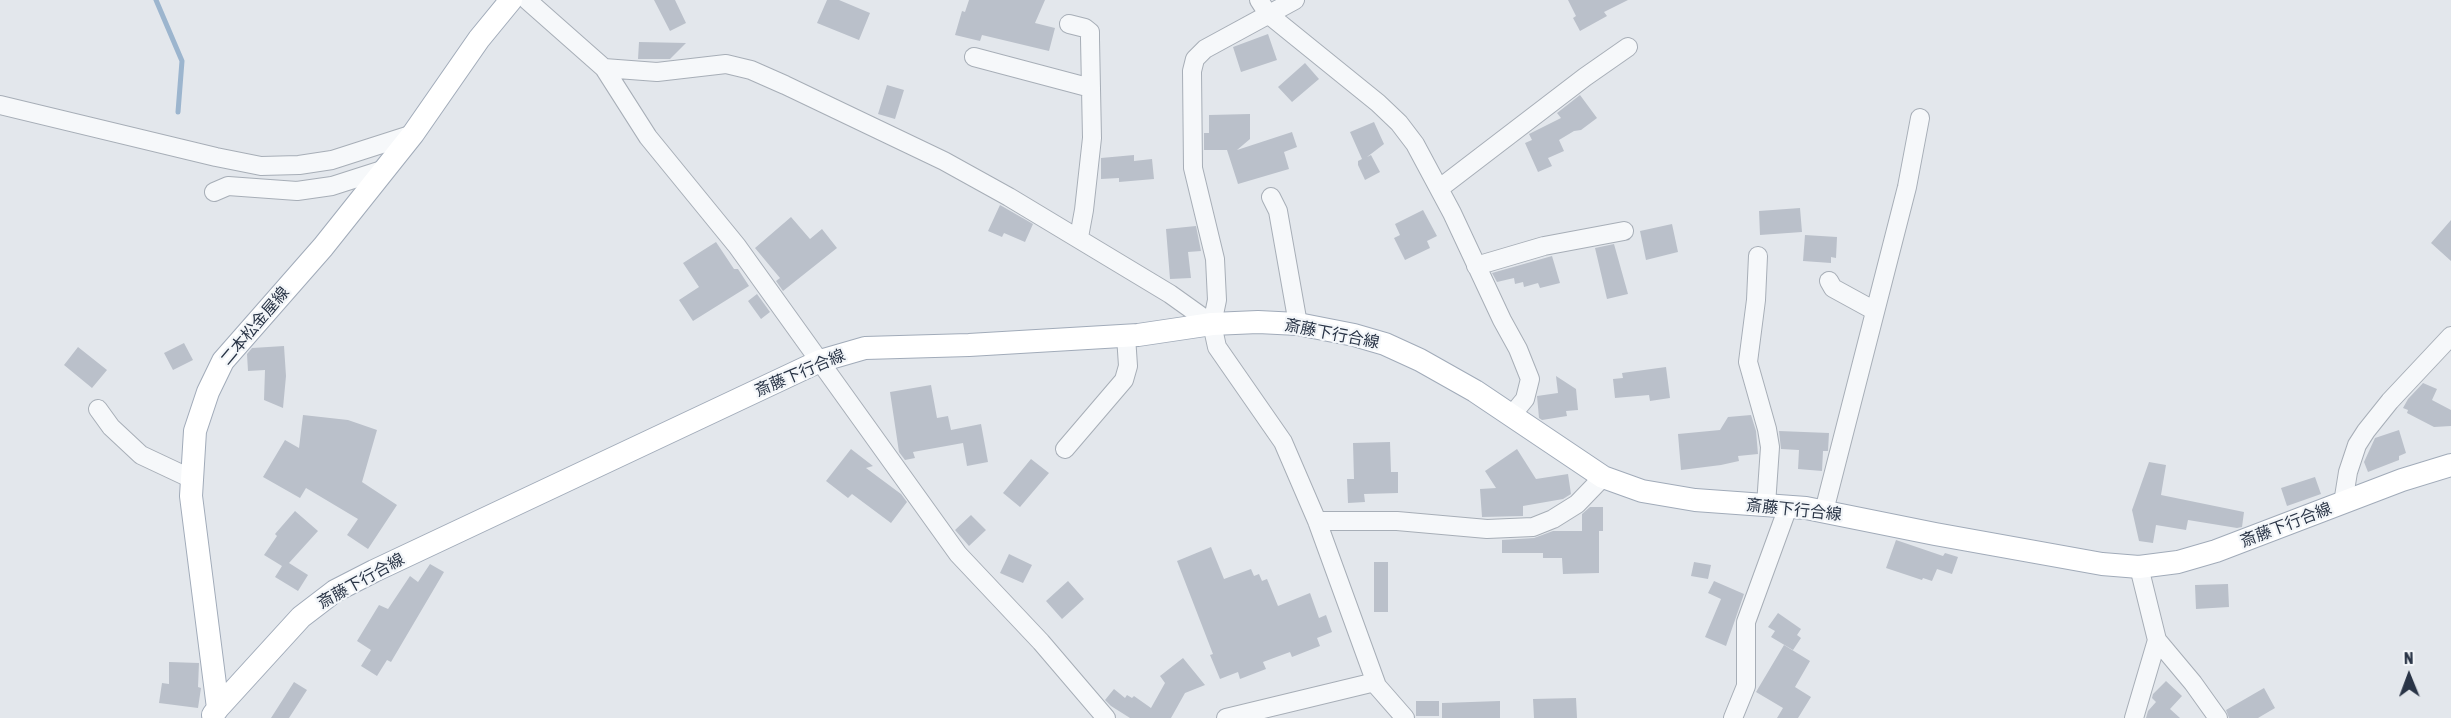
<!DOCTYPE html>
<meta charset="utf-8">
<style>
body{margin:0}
#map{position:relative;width:2451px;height:718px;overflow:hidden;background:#e3e7ec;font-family:"Asap Condensed",sans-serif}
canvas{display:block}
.north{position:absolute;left:2379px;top:646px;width:60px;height:60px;-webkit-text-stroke:4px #f3f6f9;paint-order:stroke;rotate:359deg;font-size:16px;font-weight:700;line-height:24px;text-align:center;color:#293446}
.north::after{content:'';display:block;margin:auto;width:21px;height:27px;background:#293446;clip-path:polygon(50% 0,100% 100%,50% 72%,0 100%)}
</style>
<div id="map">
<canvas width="2451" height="718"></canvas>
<div class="north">N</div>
</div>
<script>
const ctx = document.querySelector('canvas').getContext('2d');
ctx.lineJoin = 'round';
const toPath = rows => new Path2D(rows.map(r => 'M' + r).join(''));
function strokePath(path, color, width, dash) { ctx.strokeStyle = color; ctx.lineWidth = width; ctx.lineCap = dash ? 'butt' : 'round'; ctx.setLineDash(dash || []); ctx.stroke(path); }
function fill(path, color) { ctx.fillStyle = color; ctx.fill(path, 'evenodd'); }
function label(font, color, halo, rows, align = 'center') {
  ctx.font = font + ' "Asap Condensed","Noto Sans JP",sans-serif'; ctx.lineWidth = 4.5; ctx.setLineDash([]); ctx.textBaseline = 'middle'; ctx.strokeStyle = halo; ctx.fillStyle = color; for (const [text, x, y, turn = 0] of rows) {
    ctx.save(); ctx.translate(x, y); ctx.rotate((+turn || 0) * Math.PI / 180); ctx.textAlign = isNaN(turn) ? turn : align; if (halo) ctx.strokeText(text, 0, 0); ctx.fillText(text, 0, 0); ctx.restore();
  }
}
strokePath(toPath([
 [156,0,182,61,178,112]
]), '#9cb5ce', 5);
fill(toPath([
 [654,0,675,0,686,23,670,31],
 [827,0,839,0,870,13,859,40,817,23],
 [969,0,1045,0,1035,23,1055,28,1049,51,982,35,980,41,955,35,962,11,965,12],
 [1568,0,1628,0,1604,12,1607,16,1580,31,1573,18,1576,16],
 [1268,34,1277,60,1241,72,1233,47],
 [639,42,686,43,670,59,638,59],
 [1305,63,1319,79,1292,102,1278,87],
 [887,85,904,90,895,119,878,114],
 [1580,95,1597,118,1581,130,1574,131,1559,140,1564,151,1548,158,1552,166,1538,172,1525,143,1532,140,1529,134,1561,118,1557,113],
 [1250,114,1250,139,1237,150,1292,132,1297,147,1284,152,1289,169,1238,184,1227,150,1204,150,1204,133,1209,133,1209,115],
 [1374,122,1384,144,1367,157,1371,155,1380,172,1365,180,1358,165,1358,161,1362,159,1350,132],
 [1134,155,1134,161,1152,159,1154,179,1119,182,1119,178,1101,179,1101,158],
 [1000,205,1033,224,1025,242,1004,233,1002,237,988,231],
 [1800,208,1802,232,1760,235,1759,211],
 [1423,210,1437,236,1427,241,1430,248,1405,260,1394,238,1400,235,1395,224],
 [791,217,810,239,822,229,837,248,783,291,776,281,780,278,755,248],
 [2451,220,2451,261,2431,243],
 [1672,224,1678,252,1646,260,1640,231],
 [1196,226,1201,251,1188,252,1191,278,1170,279,1166,229],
 [1805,235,1837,237,1836,258,1831,257,1831,263,1803,261],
 [716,242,734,269,738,269,749,286,693,321,679,300,699,287,683,263],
 [1614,244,1628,294,1607,299,1595,248],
 [1552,256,1560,283,1540,288,1538,283,1524,287,1523,282,1515,284,1514,278,1497,282,1492,273],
 [757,294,770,312,761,319,748,301],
 [184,343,193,360,173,370,164,353],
 [284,346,286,376,283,408,264,400,265,370,248,371,247,354,252,348],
 [78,347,107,370,92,388,64,365],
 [1666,367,1670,398,1650,401,1649,395,1615,398,1613,379,1623,378,1622,373],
 [1556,376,1576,389,1578,410,1566,411,1567,416,1542,420,1539,418,1537,396,1558,393],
 [2423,383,2437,389,2432,400,2451,410,2451,426,2434,427,2407,413,2408,410,2403,408,2408,399],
 [931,385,937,418,948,416,951,430,981,424,988,462,967,466,963,443,913,452,915,458,905,460,899,452,890,392],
 [303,415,348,420,377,430,362,482,397,505,368,549,347,535,358,519,306,488,300,498,263,477,285,440,299,448],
 [1751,415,1756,431,1758,454,1738,456,1739,461,1721,465,1681,470,1678,434,1720,430,1728,417],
 [2399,430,2406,453,2399,456,2399,460,2368,472,2364,462,2375,438],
 [1779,431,1829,433,1828,451,1823,451,1822,471,1798,469,1799,450,1781,449],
 [1390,442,1391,472,1398,472,1398,493,1364,494,1365,502,1348,503,1347,479,1354,479,1353,443],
 [851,449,873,466,866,468,901,494,907,502,891,523,852,494,848,498,826,481],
 [1517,449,1536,479,1568,474,1571,494,1563,499,1523,506,1523,516,1482,517,1480,489,1496,488,1485,471],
 [1031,459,1049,473,1020,507,1003,493],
 [2149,462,2166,465,2161,495,2244,512,2242,527,2237,528,2188,520,2186,530,2156,525,2153,543,2139,541,2132,510],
 [2315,477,2321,494,2287,506,2281,488],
 [1590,507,1603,507,1603,531,1599,531,1599,573,1563,574,1562,558,1543,558,1543,553,1502,553,1502,540,1534,538,1553,531,1582,531,1582,514],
 [295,511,318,531,289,563,308,575,298,591,275,577,282,566,264,555,277,536,275,534],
 [971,515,986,530,969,546,955,530],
 [1896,540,1943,556,1945,553,1958,557,1952,574,1937,569,1932,581,1923,578,1922,580,1886,568],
 [1211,547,1224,579,1251,569,1254,576,1259,574,1262,581,1267,579,1278,606,1310,593,1319,618,1326,615,1332,632,1317,638,1320,646,1292,657,1290,652,1263,662,1266,669,1240,679,1238,672,1220,679,1210,655,1213,654,1177,561],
 [1009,554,1032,565,1023,583,1000,573],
 [1374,562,1388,562,1388,612,1374,612],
 [1694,562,1711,565,1708,579,1691,576],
 [430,564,444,572,391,662,387,660,377,676,361,666,371,650,357,641,379,605,388,609,410,576,418,582],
 [1068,581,1084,599,1062,619,1046,601],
 [1714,581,1744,594,1726,646,1705,637,1721,599,1708,593],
 [2228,584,2229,607,2196,609,2195,585],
 [1778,613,1801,629,1797,635,1801,638,1793,650,1771,637,1775,631,1768,627],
 [1784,645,1810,661,1795,687,1811,697,1798,718,1777,718,1783,708,1756,692],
 [1183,658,1205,685,1185,693,1171,718,1130,718,1111,706,1105,700,1114,689,1125,698,1127,695,1132,698,1134,696,1151,708,1165,683,1160,676],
 [169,662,199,663,198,687,201,688,198,708,159,703,162,683,169,684],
 [2166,681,2182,696,2170,709,2180,718,2146,718,2148,711,2156,702,2152,698,2153,694],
 [294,682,307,690,289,718,271,718],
 [2264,688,2275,708,2258,718,2229,718,2226,710],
 [1576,698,1577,718,1534,718,1533,699],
 [1416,701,1439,701,1439,716,1416,716],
 [1500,701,1500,718,1442,718,1442,703]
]), '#bac0ca');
const minor = toPath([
 [527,0,604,68,657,72,726,64,751,70,785,85,944,161,1009,197,1170,294,1212,324],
 [1259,0,1268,14,1378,103,1399,123,1415,144,1452,213,1502,320,1518,349,1530,379,1525,399,1511,416],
 [1295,0,1205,49,1195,59,1192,71,1193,168,1215,259,1217,300,1212,324,1217,347,1283,442,1317,521,1377,686,1405,718],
 [1069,24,1085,28,1090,32,1090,39,1092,138,1084,210,1079,237],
 [974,57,1091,88],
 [604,68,648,137,737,246,958,554,1041,642,1106,718],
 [0,105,216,157,261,166,299,165,332,160,413,134],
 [1440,188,1585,77,1628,47],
 [214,192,228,186,297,191,332,186,385,169],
 [1271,197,1278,211,1298,324],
 [1758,256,1756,300,1748,362,1767,429,1770,447,1766,505],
 [1476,266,1544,246,1624,231],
 [1829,281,1833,288,1875,311],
 [98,409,111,427,141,455,192,479],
 [1065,449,1124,380,1128,366,1126,336],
 [2343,503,2348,472,2357,445,2366,431,2390,401,2451,336],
 [1824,511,1907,187,1920,118],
 [1317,521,1397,521,1487,529,1533,527,1553,519,1577,504,1603,477],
 [2139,567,2157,640,2193,683,2218,718],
 [1226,718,1375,682],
 [1733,718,1746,686,1746,622,1788,507],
 [2134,718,2157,640]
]);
const major = toPath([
 [218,708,301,617,335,591,374,571,820,361,865,348,969,345,1138,335,1212,324,1258,322,1298,324,1354,335,1385,344,1420,360,1475,391,1603,477,1642,491,1695,500,1806,508,1935,534,2102,564,2139,567,2178,562,2216,551,2402,480,2451,465],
 [213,715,218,708,191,496,195,431,208,392,223,361,323,247,413,134,479,39,511,0]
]);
strokePath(minor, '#a7aeb7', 20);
strokePath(major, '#a1abb9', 24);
strokePath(minor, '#f6f8fa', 18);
strokePath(major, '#fff', 22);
label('16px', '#293446', '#f3f6f9', [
 ["二本松金屋線",255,326,-50],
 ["斎藤下行合線",1332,334,11],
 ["斎藤下行合線",800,373,-23],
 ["斎藤下行合線",1794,510,6],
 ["斎藤下行合線",2286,525,-21],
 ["斎藤下行合線",361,581,-29]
]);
</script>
